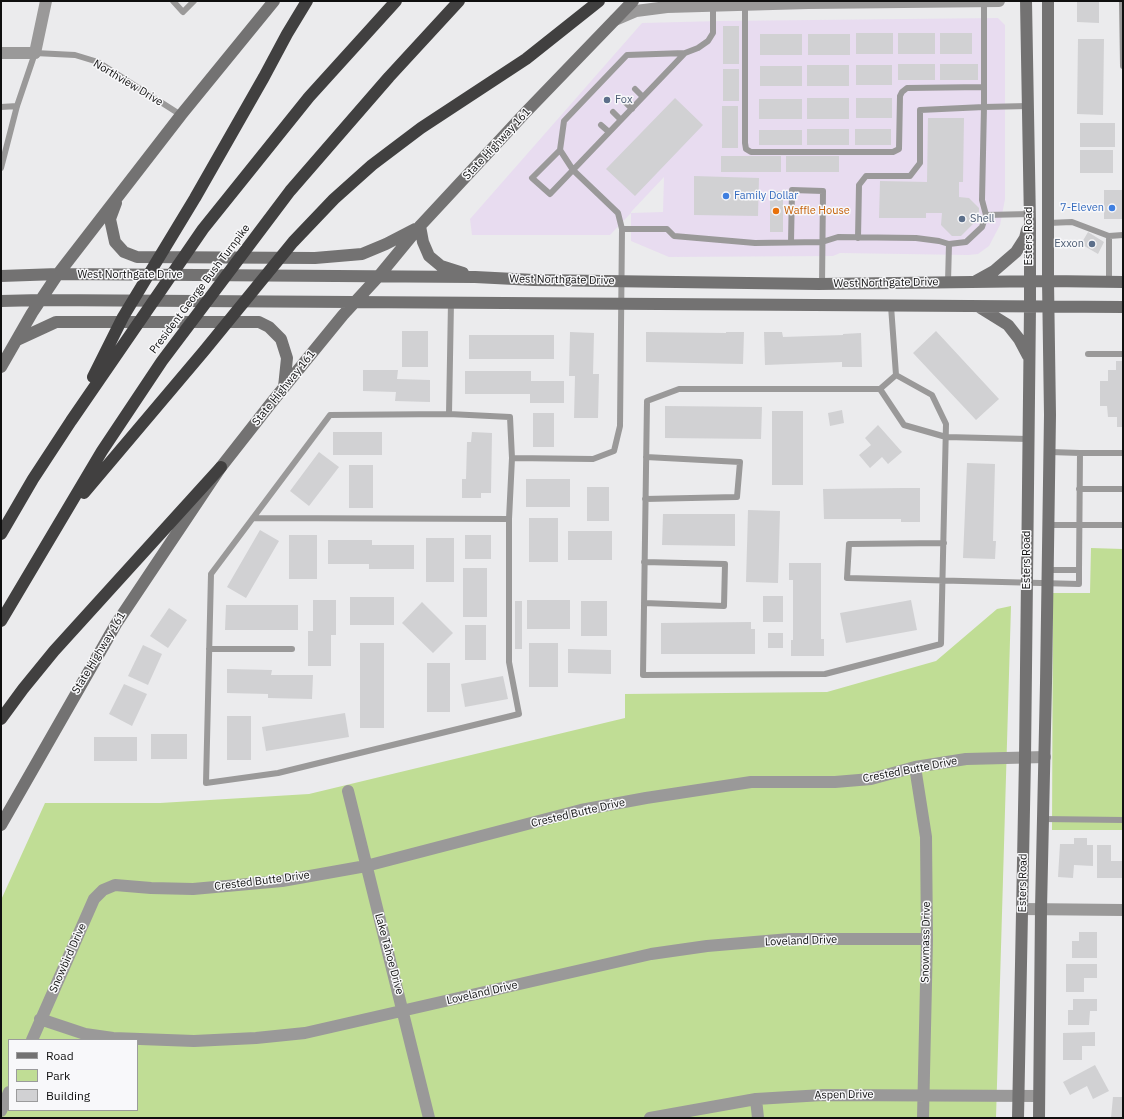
<!DOCTYPE html>
<style>
body{margin:0}
#map{position:relative;width:1124px;height:1119px;overflow:hidden;background:#ebebed;font-family:"IBM Plex Sans",sans-serif}
canvas{display:block}
.frame{position:absolute;inset:0;border:2px solid #0f0f0f;pointer-events:none}
.legend{position:absolute;left:8px;top:1039px;width:130px;height:72px;box-sizing:border-box;background:#f8f8fa;border:1px solid #9b9b9c;margin:0;padding:5px 7px;list-style:none;font-size:12px;color:#0f0f0f}
.legend li{display:flex;align-items:center;gap:8px;height:20px}
.legend b{width:20px;border:1px solid #9b9b9c}
</style>
<div id="map">
<canvas width="1124" height="1119"></canvas>
<div class="frame"></div>
<ul class="legend">
<li><b style="height:5px;background:#737272"></b>Road</li>
<li><b style="height:11px;background:#c0dd95"></b>Park</li>
<li><b style="height:11px;background:#d1d1d3"></b>Building</li>
</ul>
</div>
<script>
const ctx = document.querySelector('canvas').getContext('2d');
ctx.lineJoin = 'round';
function fill(path, color) { ctx.fillStyle = color; ctx.fill(path, 'evenodd'); }
const toPath = rows => new Path2D(rows.map(r => 'M' + r).join(''));
function strokePath(path, color, width, dash) { ctx.strokeStyle = color; ctx.lineWidth = width; ctx.lineCap = dash ? 'butt' : 'round'; ctx.setLineDash(dash || []); ctx.stroke(path); }
function label(font, color, halo, rows, align = 'center') {
  ctx.font = font + ' "IBM Plex Sans",sans-serif'; ctx.lineWidth = 3; ctx.setLineDash([]); ctx.textBaseline = 'middle'; ctx.strokeStyle = halo; ctx.fillStyle = color; for (const [text, x, y, turn = 0] of rows) {
    ctx.save(); ctx.translate(x, y); ctx.rotate((+turn || 0) * Math.PI / 180); ctx.textAlign = isNaN(turn) ? turn : align; if (halo) ctx.strokeText(text, 0, 0); ctx.fillText(text, 0, 0); ctx.restore();
  }
}
fill(toPath([
 [998,18,1005,25,1005,199,1000,225,989,246,978,254,968,255,840,253,833,256,669,257,631,241,631,213,610,235,472,235,470,219,642,23,720,21],
 [664,177,663,212,631,213,631,212]
]), '#e8dcf0');
fill(toPath([
 [1091,548,1123,549,1123,830,1052,830,1053,593,1090,593],
 [1011,606,996,1118,1,1118,1,900,45,803,160,803,309,794,625,718,625,694,827,692,936,661,997,609],
 [9,1040,137,1040,137,1110,9,1110]
]), '#c0dd95');
fill(toPath([
 [1077,1,1099,1,1099,23,1077,22],
 [723,26,739,26,739,64,723,64],
 [856,33,893,33,893,54,856,54],
 [898,33,935,33,935,54,898,54],
 [940,33,972,33,972,54,940,54],
 [760,34,802,34,802,55,760,55],
 [808,34,850,34,850,55,808,55],
 [1078,39,1104,39,1103,115,1077,114],
 [898,64,935,64,935,80,898,80],
 [940,64,978,64,978,80,940,80],
 [807,65,849,65,849,86,807,86],
 [856,65,892,65,892,85,856,85],
 [760,66,802,66,802,86,760,86],
 [723,69,739,69,739,101,723,101],
 [675,98,703,125,635,196,606,169],
 [807,98,849,98,849,119,807,119],
 [856,98,892,98,892,118,856,118],
 [759,99,802,99,802,119,759,119],
 [722,106,738,106,738,148,722,148],
 [928,118,964,118,963,182,959,182,959,197,969,198,979,208,979,218,961,236,952,236,941,225,942,213,926,213,926,218,879,218,880,181,927,182],
 [1080,123,1115,123,1115,147,1080,147],
 [807,129,849,129,849,145,807,145],
 [855,129,891,129,891,145,855,145],
 [759,130,802,130,802,145,759,145],
 [1080,150,1113,150,1113,173,1080,173],
 [721,156,781,156,781,172,721,172],
 [786,156,839,156,839,172,786,172],
 [694,176,759,178,758,216,694,215],
 [1104,190,1123,190,1123,219,1104,219],
 [770,191,783,191,783,232,770,232],
 [1088,232,1104,242,1098,254,1081,244],
 [402,331,428,331,428,367,402,367],
 [936,331,999,399,976,420,913,353],
 [570,332,594,333,593,374,599,374,598,418,574,418,575,376,569,376],
 [646,332,726,333,726,332,744,332,743,364,646,362],
 [764,332,782,332,783,337,843,335,843,334,861,333,862,367,842,367,842,362,765,365],
 [469,335,554,335,554,359,469,359],
 [1116,361,1123,361,1123,427,1117,427,1117,417,1108,417,1107,406,1100,406,1100,381,1108,381,1108,370,1116,370],
 [363,370,398,370,397,379,430,380,430,402,395,401,396,392,363,391],
 [465,371,531,371,531,381,564,381,564,403,530,403,530,394,465,394],
 [665,406,762,407,761,439,665,438],
 [842,410,844,423,830,426,828,413],
 [772,411,803,411,803,485,772,485],
 [533,413,554,413,554,447,533,447],
 [878,425,902,452,888,464,882,457,870,468,859,455,871,445,865,438],
 [333,432,382,432,382,455,333,455],
 [472,432,492,433,491,493,481,493,481,498,462,498,462,479,466,479,467,442,471,442],
 [319,452,339,467,309,506,290,491],
 [967,463,995,464,993,541,996,541,995,559,963,558],
 [349,465,373,465,373,508,349,508],
 [526,479,570,479,570,507,526,507],
 [587,487,609,487,609,521,587,521],
 [902,488,920,488,920,522,901,522,901,519,824,519,823,489],
 [748,510,780,511,778,583,746,582],
 [663,514,735,514,735,546,662,545],
 [529,518,558,518,558,562,529,562],
 [260,530,279,541,246,598,227,587],
 [568,531,612,531,612,560,568,560],
 [289,535,317,535,317,579,289,579],
 [465,535,491,535,491,559,465,559],
 [426,538,454,538,454,582,426,582],
 [328,540,372,540,372,545,414,545,414,569,369,569,369,564,328,564],
 [789,563,821,563,821,639,824,639,824,656,791,656,791,640,793,640,793,580,789,580],
 [463,568,487,568,487,617,463,617],
 [763,596,783,596,783,622,763,622],
 [350,597,394,597,394,625,350,625],
 [313,600,336,600,336,635,331,635,331,666,308,666,308,631,313,631],
 [527,600,570,600,570,629,527,629],
 [911,600,917,630,846,643,840,613],
 [515,601,522,601,522,649,515,649],
 [581,601,607,601,607,636,581,636],
 [422,602,453,633,433,653,402,623],
 [226,605,298,605,298,630,225,630],
 [169,608,187,620,168,648,150,636],
 [751,622,751,629,755,629,755,654,661,654,661,623],
 [465,625,486,625,486,660,465,660],
 [768,633,783,633,783,648,768,648],
 [360,643,384,643,384,728,360,728],
 [529,643,558,643,558,687,529,687],
 [143,645,162,654,148,685,128,676],
 [568,649,611,650,611,674,568,673],
 [427,663,450,663,450,712,427,712],
 [227,669,272,670,271,675,313,675,312,699,268,698,268,694,227,693],
 [503,676,508,699,465,707,461,684],
 [124,684,147,694,132,726,109,714],
 [345,713,349,737,266,751,262,727],
 [227,716,251,716,251,760,227,760],
 [151,734,187,734,187,759,151,759],
 [94,737,137,737,137,761,94,761],
 [1074,838,1087,838,1087,845,1093,845,1093,866,1074,865,1073,878,1058,877,1060,844,1074,844],
 [1097,845,1111,845,1111,861,1123,861,1123,878,1097,878],
 [1079,932,1097,932,1097,958,1072,958,1072,941,1079,941],
 [1066,964,1097,964,1097,978,1084,978,1084,992,1066,992],
 [1073,999,1097,999,1097,1011,1090,1011,1089,1025,1068,1025,1068,1010,1073,1010],
 [1095,1032,1095,1046,1082,1046,1082,1060,1063,1060,1063,1033],
 [1095,1065,1109,1091,1093,1099,1087,1086,1070,1095,1063,1082],
 [1113,1097,1123,1097,1123,1118,1111,1118]
]), '#d1d1d3');
strokePath(toPath([
 [173,1,183,12,194,1],
 [1122,1,1123,66],
 [745,5,745,143,746,149,751,152,893,152,899,149,900,96,902,92,907,88,984,87],
 [635,89,643,97],
 [624,101,632,109],
 [1,107,17,106],
 [613,112,621,120],
 [601,125,609,132],
 [560,150,573,170,550,194,532,178,560,150,564,121,627,55,685,53],
 [1,168,17,106,35,53,75,55,98,62,181,115],
 [986,215,1030,214],
 [1048,223,1072,222,1109,236,1123,235],
 [622,229,618,213,573,170,685,53,698,48,708,41,713,33,713,6],
 [1109,236,1109,282],
 [858,238,859,185,866,176,910,176,920,163,920,110,984,107,984,1],
 [791,242,792,190,823,191,822,284],
 [948,282,949,244],
 [451,302,449,414,330,415,211,574,206,783,278,773,519,714,509,662,509,519,512,458,593,459,614,451,620,426,622,229,667,229,674,236,755,243,822,242,838,237,916,238,939,241,949,244,966,242,982,227,986,215,982,200,984,107,1028,106],
 [891,306,896,375,880,389,679,389,647,401,643,675,825,674,941,644,946,424,932,395,896,375],
 [1088,354,1123,354],
 [880,389,904,425,946,437,1028,439],
 [449,414,510,417,512,458],
 [1050,452,1080,453,1079,570],
 [1080,453,1123,453],
 [1079,489,1123,489],
 [645,499,737,497,740,462,646,457],
 [253,518,509,519],
 [1049,525,1123,525],
 [944,543,849,544,847,578,1079,584,1079,570,1048,570],
 [644,603,724,606,725,564,644,562],
 [209,649,292,649],
 [1043,819,1123,820]
]), '#9a9999', 6);
strokePath(toPath([
 [615,20,636,11,667,7,808,3,999,1],
 [1,53,35,53,46,1],
 [915,767,926,837,927,939,923,1118],
 [348,791,429,1118],
 [1022,909,1123,910],
 [40,1019,85,1034,113,1038,194,1041,256,1038,305,1033,651,954,707,946,790,939,927,939],
 [32,1040,94,899,103,890,115,885,151,888,193,889,282,881,366,866,581,810,646,798,751,782,835,782,871,779,915,767,966,759,1045,757],
 [756,1099,758,1118],
 [1,1111,9,1092],
 [650,1118,756,1099,823,1095,1039,1096]
]), '#9a9999', 12);
strokePath(toPath([
 [116,203,110,219,115,242,124,252,137,257,315,258,362,254,386,244,415,229],
 [420,226,423,242,429,256,441,266,463,273],
 [1,276,58,274,475,277,534,280,819,284,1048,281,1123,282],
 [976,281,994,271,1016,252,1025,238,1027,230],
 [1,301,41,300,1123,307],
 [979,307,1008,325,1019,339,1028,356],
 [17,340,56,322,259,322,269,327,281,339,287,358,284,387],
 [1,367,32,313,58,274,181,115,274,1],
 [1,825,116,624,221,467,272,402,343,315,378,277,420,226,525,113,633,1],
 [1018,1118,1025,758,1030,307,1030,223,1026,1],
 [1039,1118,1041,909,1046,683,1050,415,1048,281,1048,1]
]), '#737272', 12);
strokePath(toPath([
 [93,377,123,317,195,198,264,77,287,34,307,1],
 [84,493,204,351,293,242,334,199,372,165,421,128,526,59,599,1],
 [1,534,33,479,71,421,203,229,309,97,396,1],
 [1,621,102,451,162,361,290,191,389,77,459,1],
 [1,719,23,689,54,651,221,467]
]), '#414040', 12);
for (const [x, y, r, color] of [
 [607,100,4,"#5c6f8a"],
 [726,196,4,"#3f7fe0"],
 [1112,208,4,"#3f7fe0"],
 [776,211,4,"#e8710a"],
 [962,219,4,"#5c6f8a"],
 [1092,244,4,"#5c6f8a"]
]) { const dot = new Path2D(); dot.arc(x, y, r, 0, 2 * Math.PI); ctx.fillStyle = color; ctx.fill(dot); strokePath(dot, '#f8f8fa', 1.5); }
label('11px', '#0f0f0f', '#f8f8fa', [
 ["Northview Drive",128,83,31],
 ["State Highway 161",497,144,-47],
 ["Esters Road",1029,236,-90],
 ["West Northgate Drive",130,275],
 ["West Northgate Drive",562,280,1],
 ["West Northgate Drive",886,283,-1],
 ["President George Bush Turnpike",200,289,-53],
 ["State Highway 161",284,388,-51],
 ["Esters Road",1027,560,-90],
 ["State Highway 161",99,653,-59],
 ["Crested Butte Drive",910,770,-11],
 ["Crested Butte Drive",578,813,-13],
 ["Crested Butte Drive",262,881,-7],
 ["Esters Road",1023,883,-89],
 ["Loveland Drive",801,941,-2],
 ["Snowmass Drive",926,942,-89],
 ["Lake Tahoe Drive",389,954,75],
 ["Snowbird Drive",68,958,-66],
 ["Loveland Drive",482,993,-13],
 ["Aspen Drive",844,1095,-1]
]);
label('11px', '#4e5e75', '#f8f8fa', [
 ["Fox",615,100],
 ["Shell",970,219],
 ["Exxon",1084,244,"right"]
], 'left');
label('11px', '#366cbe', '#f8f8fa', [
 ["Family Dollar",734,196],
 ["7-Eleven",1104,208,"right"]
], 'left');
label('11px', '#c56008', '#f8f8fa', [
 ["Waffle House",784,211]
], 'left');
</script>
